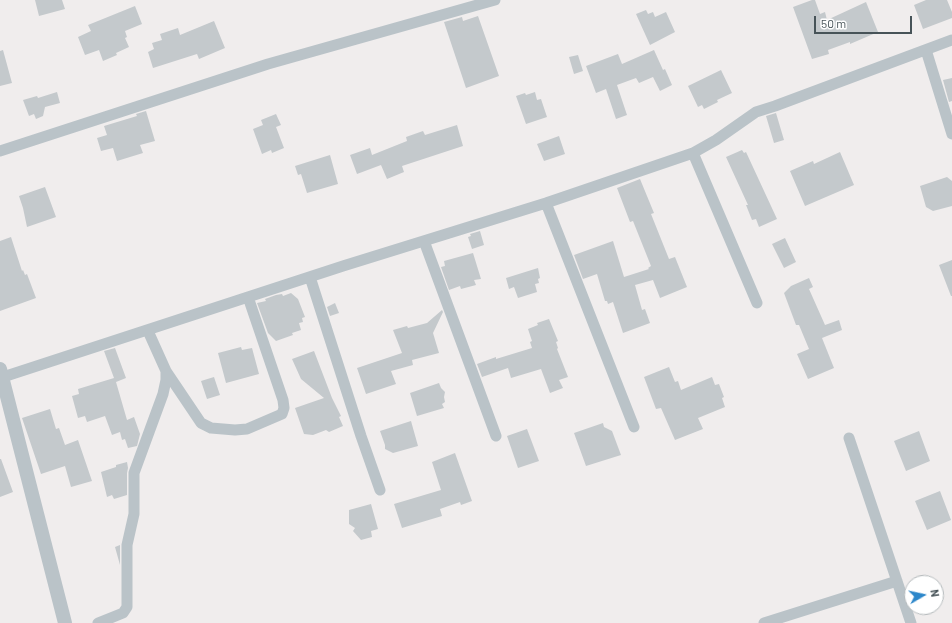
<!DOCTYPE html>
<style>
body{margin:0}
#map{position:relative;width:952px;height:623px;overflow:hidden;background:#f0eded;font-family:Barlow,sans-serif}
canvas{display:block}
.north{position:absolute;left:904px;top:575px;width:40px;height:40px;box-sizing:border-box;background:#fff;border:1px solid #b5babc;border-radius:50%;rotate:81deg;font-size:11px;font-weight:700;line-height:16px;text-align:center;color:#475358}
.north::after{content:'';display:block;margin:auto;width:14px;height:18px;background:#2d87ca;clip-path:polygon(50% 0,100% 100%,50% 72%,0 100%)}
.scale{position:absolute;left:814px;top:16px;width:98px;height:18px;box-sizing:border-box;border:2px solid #475358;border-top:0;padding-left:5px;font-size:12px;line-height:14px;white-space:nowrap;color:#475358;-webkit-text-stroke:3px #fff;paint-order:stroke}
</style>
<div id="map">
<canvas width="952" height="623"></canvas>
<div class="north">N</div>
<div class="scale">50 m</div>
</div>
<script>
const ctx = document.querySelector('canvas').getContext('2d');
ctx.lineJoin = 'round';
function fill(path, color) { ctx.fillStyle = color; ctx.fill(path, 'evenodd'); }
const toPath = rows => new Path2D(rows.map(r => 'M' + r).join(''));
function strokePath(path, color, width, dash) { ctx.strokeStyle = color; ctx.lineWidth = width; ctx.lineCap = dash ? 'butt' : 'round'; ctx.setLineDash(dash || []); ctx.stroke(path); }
fill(toPath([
 [35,0,62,0,65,9,39,16],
 [812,0,815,0,820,14,825,12,827,20,866,2,878,32,850,44,850,42,828,50,829,54,812,59,793,7],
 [926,0,947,0,952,12,952,18,923,29,914,5],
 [135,6,142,24,125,31,127,37,125,38,129,47,116,53,117,55,103,61,99,50,85,55,78,37,91,31,88,25],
 [646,10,648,14,653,12,655,17,666,12,675,32,650,45,636,14],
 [478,16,499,76,466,88,444,22,462,17,463,21],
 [214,21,225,48,199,59,197,54,153,68,148,52,154,49,152,43,162,40,160,34,178,28,180,35],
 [3,50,12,83,0,86,0,51],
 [654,50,663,70,665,69,672,85,660,91,653,77,639,83,636,78,617,85,627,115,616,119,606,89,596,93,586,66,618,54,622,64],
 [578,55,583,71,574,74,569,57],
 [721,70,732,93,717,100,718,102,704,109,702,105,698,107,688,86],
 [952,78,952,101,949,102,943,80],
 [57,92,60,103,45,107,43,116,36,119,34,114,29,116,23,100,37,96,38,98],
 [535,92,537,100,541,99,547,117,526,124,516,96,525,93,526,95],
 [146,111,155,141,140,145,143,153,117,161,113,148,101,151,97,138,107,135,104,126,137,116,136,114],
 [776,113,784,140,774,143,766,116],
 [276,114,281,125,276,127,284,148,272,153,271,150,262,154,253,129,263,125,261,120],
 [457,125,463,146,402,166,404,172,387,179,381,165,357,174,350,155,370,148,372,155,407,141,406,137,423,131,425,135],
 [559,136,565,154,544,161,537,144],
 [742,150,744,153,746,152,777,219,759,227,756,219,752,220,746,205,748,205,726,157],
 [840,152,854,185,805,206,790,171,813,161,814,164],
 [330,155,338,184,307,193,301,174,298,175,295,166],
 [947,177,952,181,952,206,933,211,926,207,920,186],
 [640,179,654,213,651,214,669,259,675,257,687,287,660,298,653,280,635,285,642,310,645,309,650,323,623,333,613,302,608,304,607,301,605,301,597,274,583,279,574,255,613,241,624,277,649,269,648,268,651,266,633,221,630,222,617,188],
 [45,187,56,217,27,227,23,208,19,196],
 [480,231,484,245,472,249,468,237,471,236,470,234],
 [11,237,22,271,23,270,25,275,27,274,36,298,0,311,0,241],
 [785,238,796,262,784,268,772,244],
 [473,253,481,279,474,280,476,285,461,289,460,286,449,290,441,267,445,266,444,261],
 [952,260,952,296,951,296,939,265],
 [538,268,540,278,538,279,539,283,535,284,537,292,518,298,514,287,509,289,506,278],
 [809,278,813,287,809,289,825,325,839,320,842,330,822,338,834,368,808,379,797,354,809,349,799,325,796,325,784,293,791,286],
 [291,293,298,299,305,317,302,318,303,322,299,323,301,330,292,333,293,335,276,341,268,333,257,303,266,301,265,299,276,295,282,294,283,296],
 [335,303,339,313,330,316,327,307],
 [442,310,443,312,433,333,439,353,412,360,413,365,391,371,396,384,366,394,357,368,402,353,393,330,407,326,408,328,427,323],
 [549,319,558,341,556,342,558,348,557,349,568,377,559,380,563,388,550,393,541,369,511,378,508,368,482,377,477,364,496,357,496,359,532,348,530,342,532,341,528,329,538,325,537,323],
 [241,347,242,350,252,348,259,374,226,383,218,353],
 [115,348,126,378,116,382,127,420,134,417,140,434,137,446,128,448,125,439,122,440,120,432,112,435,105,416,87,422,85,416,78,418,72,396,79,394,78,389,114,378,104,351],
 [314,351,332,398,341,416,339,417,343,426,329,432,326,430,313,435,304,434,295,408,324,398,301,379,292,359],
 [669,367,675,382,678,381,681,390,712,377,715,385,719,384,724,397,722,398,725,407,698,418,703,429,675,440,661,408,656,409,644,377],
 [214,377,220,395,207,399,201,381],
 [439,383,441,388,445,392,444,397,445,402,442,404,444,408,417,416,410,393],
 [50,409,56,429,59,428,65,445,78,440,92,481,71,487,65,466,41,474,22,418],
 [411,421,418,446,393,453,385,449,385,445,380,431],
 [603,423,604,427,612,431,621,455,586,466,574,433],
 [527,429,539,461,518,468,507,436],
 [919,431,930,461,906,471,894,441],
 [455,453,472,501,461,505,460,502,440,509,442,516,402,528,394,504,441,490,432,462],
 [0,459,1,459,13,492,0,497],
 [127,462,128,468,127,473,127,495,114,499,112,495,107,497,101,472,116,467,116,465],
 [940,491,951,520,927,530,915,501],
 [371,504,378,529,371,531,372,537,361,540,353,531,355,528,349,524,349,510],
 [120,545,120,565,115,547]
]), '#c4c9cc');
strokePath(toPath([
 [926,50,952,134],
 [0,151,268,64,495,0],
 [693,153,757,303],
 [546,203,634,427],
 [424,241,496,436],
 [310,277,361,436,380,490],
 [166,371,201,423,211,428,235,430,247,429,282,414,284,408,283,400,248,297],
 [3,377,343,266,546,203,693,153,716,140,756,112,775,106,952,40],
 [849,438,911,623],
 [98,623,123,613,127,607,127,545,134,514,134,473,163,394,166,380,166,371,148,331],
 [764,623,897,581]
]), '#bac3c8', 11);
strokePath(toPath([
 [0,369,65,623]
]), '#bac3c8', 14);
</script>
